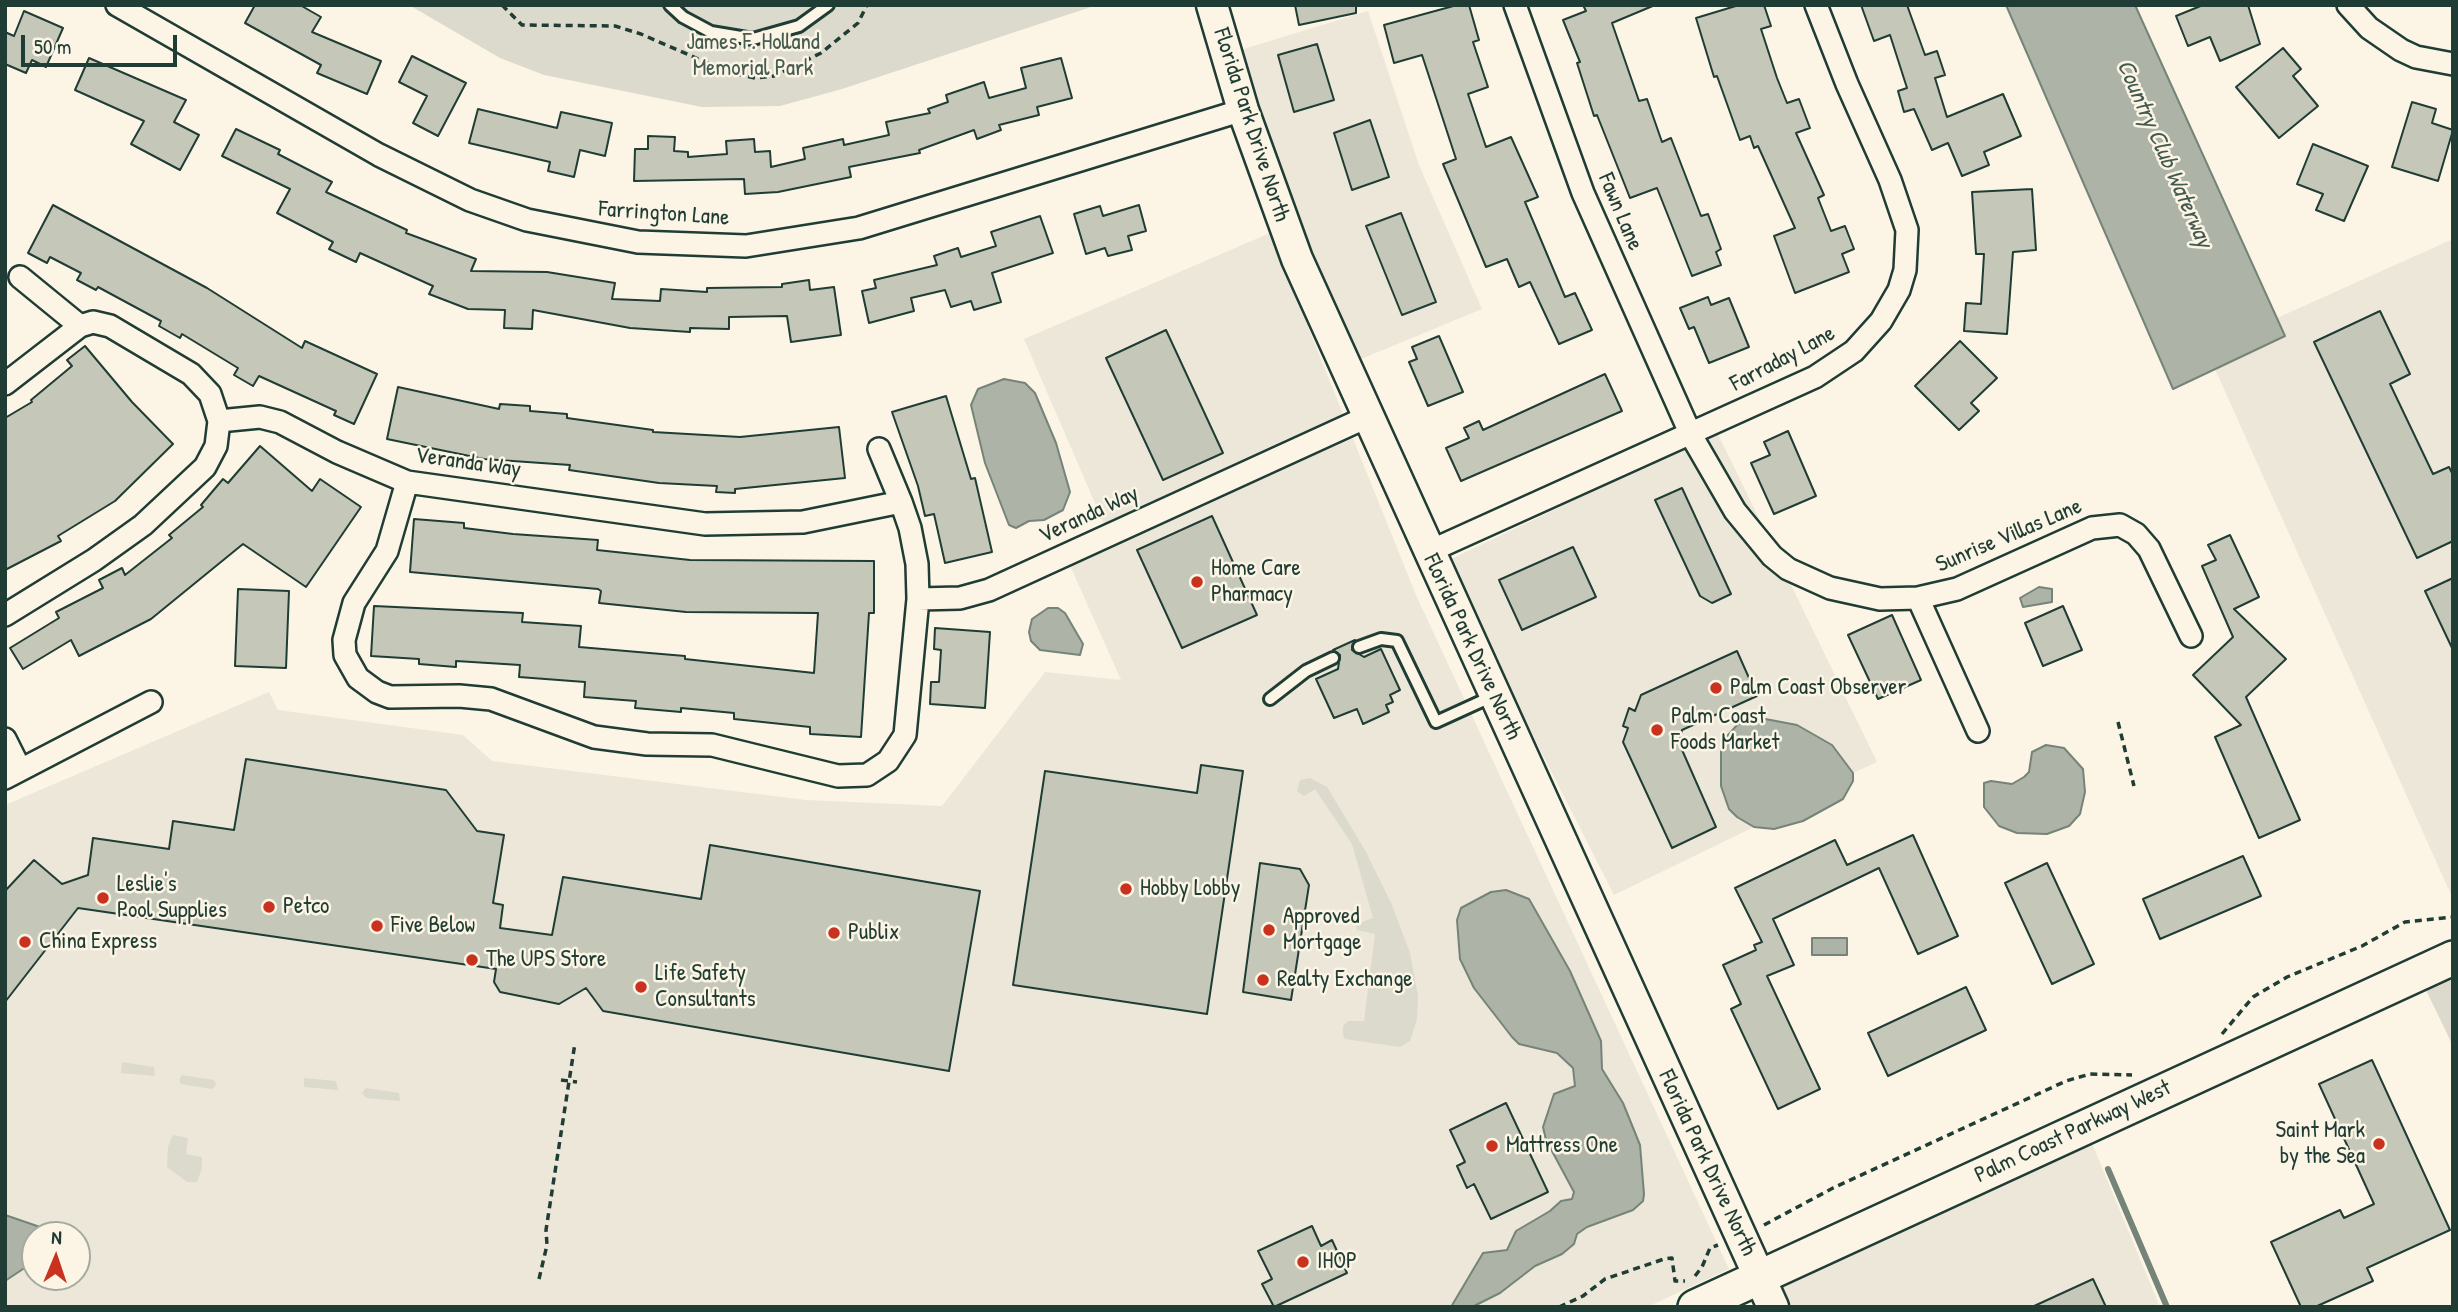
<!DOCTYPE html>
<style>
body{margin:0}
#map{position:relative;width:2458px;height:1312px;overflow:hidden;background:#fcf5e5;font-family:"Patrick Hand",sans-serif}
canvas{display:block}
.frame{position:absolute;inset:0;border:7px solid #1f3d34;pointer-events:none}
.north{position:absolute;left:21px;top:1221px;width:70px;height:70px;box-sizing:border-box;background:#fcf5e5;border:2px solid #a4ab9e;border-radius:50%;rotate:2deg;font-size:19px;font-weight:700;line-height:28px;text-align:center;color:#1f3d34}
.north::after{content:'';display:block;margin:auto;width:24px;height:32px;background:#c8321e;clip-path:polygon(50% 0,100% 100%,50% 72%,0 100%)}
.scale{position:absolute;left:21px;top:35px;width:156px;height:32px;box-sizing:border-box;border:4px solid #1f3d34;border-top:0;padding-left:9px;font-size:21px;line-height:24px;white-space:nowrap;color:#1f3d34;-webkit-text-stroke:5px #fcf5e5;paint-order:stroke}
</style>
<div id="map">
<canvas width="2458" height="1312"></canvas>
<div class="frame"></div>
<div class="north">N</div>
<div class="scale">50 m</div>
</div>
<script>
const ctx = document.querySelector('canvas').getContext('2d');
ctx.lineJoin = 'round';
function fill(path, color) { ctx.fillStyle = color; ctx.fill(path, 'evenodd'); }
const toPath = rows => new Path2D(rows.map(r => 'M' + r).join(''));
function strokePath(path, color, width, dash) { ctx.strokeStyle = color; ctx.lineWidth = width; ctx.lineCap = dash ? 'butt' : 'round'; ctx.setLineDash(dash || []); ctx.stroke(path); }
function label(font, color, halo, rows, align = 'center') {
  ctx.font = font + ' "Patrick Hand",sans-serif'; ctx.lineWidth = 5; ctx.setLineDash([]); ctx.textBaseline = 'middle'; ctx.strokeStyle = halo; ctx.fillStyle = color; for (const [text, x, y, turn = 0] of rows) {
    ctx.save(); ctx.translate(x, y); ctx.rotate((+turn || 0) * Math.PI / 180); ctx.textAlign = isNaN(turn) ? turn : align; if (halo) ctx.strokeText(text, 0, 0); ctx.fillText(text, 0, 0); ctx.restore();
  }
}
fill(toPath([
 [1368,11,1419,165,1482,309,1361,359,1289,199,1237,51],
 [1270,233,1416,595,1729,1269,1647,1307,5,1307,5,805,269,692,278,710,463,735,492,761,806,800,942,806,1045,672,1121,680,1060,543,1104,524,1024,339],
 [35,1235,77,1235,77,1277,35,1277],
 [2453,239,2453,899,2215,369,2285,336,2277,318],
 [1717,432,1877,762,1853,773,1849,766,1721,743,1721,786,1737,817,1754,827,1614,895,1445,562],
 [2091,1141,2160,1307,1786,1307,1775,1284]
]), '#ece7d8');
fill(toPath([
 [409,5,1097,5,842,89,780,106,702,107,544,75,500,58],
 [1310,778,1327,787,1366,852,1392,905,1410,953,1418,996,1417,1019,1410,1041,1400,1047,1345,1039,1343,1034,1343,1026,1348,1021,1364,1021,1375,934,1357,930,1356,927,1357,924,1373,918,1352,844,1315,789,1304,796,1297,791,1300,780],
 [2453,973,2453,1046,2424,986],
 [122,1062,154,1067,155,1076,121,1073],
 [182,1075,214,1080,216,1085,212,1089,181,1084,179,1080],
 [304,1078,336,1081,338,1090,304,1087],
 [366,1088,399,1093,400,1101,366,1098,362,1093],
 [173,1135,188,1138,186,1154,202,1157,202,1168,197,1182,187,1182,167,1167,168,1147]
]), '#dcdacc');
const water = toPath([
 [2006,5,2135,5,2285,336,2173,389,2006,5],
 [1004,379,1025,383,1035,393,1056,443,1070,492,1063,510,1044,520,1029,521,1016,528,1009,525,985,463,971,405,978,389,1004,379],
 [2039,587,2052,589,2052,602,2023,607,2020,598,2039,587],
 [1048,608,1058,608,1065,613,1083,644,1080,655,1040,650,1031,641,1029,632,1032,619,1048,608],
 [1760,718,1797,725,1832,745,1853,773,1853,781,1843,799,1803,821,1774,829,1754,827,1737,817,1729,809,1721,786,1721,743,1738,724,1760,718],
 [2046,745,2064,748,2083,769,2085,792,2080,814,2069,826,2047,834,2017,833,1999,826,1984,807,1984,783,1991,781,2012,784,2024,777,2029,772,2032,752,2046,745],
 [1506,890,1529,899,1570,971,1601,1041,1602,1069,1623,1103,1640,1145,1644,1194,1643,1201,1633,1210,1587,1227,1577,1234,1574,1244,1562,1254,1535,1266,1500,1293,1472,1307,1451,1307,1483,1253,1507,1250,1516,1231,1550,1211,1561,1201,1572,1199,1574,1192,1546,1140,1543,1127,1554,1094,1575,1086,1573,1068,1557,1053,1519,1044,1512,1037,1474,988,1460,959,1457,920,1461,908,1491,892,1506,890],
 [1812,938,1847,938,1847,955,1812,955,1812,938],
 [5,1215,43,1228,45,1235,35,1235,35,1261,5,1281,5,1215]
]);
fill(water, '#aeb3a7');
strokePath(water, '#758479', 2);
strokePath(toPath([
 [2108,1169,2167,1307]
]), '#758479', 6);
const building = toPath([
 [255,5,300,5,321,17,312,32,381,61,367,94,317,73,321,65,245,23,255,5],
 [1295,5,1356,5,1356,13,1299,25,1295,5],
 [1457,5,1469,5,1479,40,1473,42,1488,87,1468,94,1486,147,1511,137,1538,197,1525,202,1565,297,1575,293,1592,330,1559,344,1530,282,1519,287,1507,259,1486,267,1443,164,1456,159,1422,55,1394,63,1384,25,1457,5],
 [1583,5,1655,5,1612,23,1639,101,1647,99,1662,142,1671,138,1701,216,1708,214,1721,249,1716,252,1721,265,1692,276,1657,188,1630,198,1597,115,1594,116,1577,63,1580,62,1563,20,1586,11,1583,5],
 [1739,5,1764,5,1771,26,1761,29,1777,78,1787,103,1799,99,1810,128,1796,133,1824,195,1818,198,1831,231,1845,226,1854,249,1842,254,1849,272,1795,293,1774,236,1795,228,1758,146,1754,148,1750,136,1740,140,1717,76,1714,77,1696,18,1739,5],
 [1861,5,1907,5,1925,55,1937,51,1945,75,1935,78,1947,117,2003,94,2021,136,1984,152,1989,165,1962,176,1948,143,1932,150,1914,109,1904,112,1898,91,1907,88,1890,35,1874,41,1861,5],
 [2203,5,2248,5,2260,44,2220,61,2210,37,2188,46,2176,16,2203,5],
 [24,11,63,28,46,67,32,60,26,73,5,64,5,32,14,36,24,11],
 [1317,44,1334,100,1294,112,1278,55,1317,44],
 [2283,48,2301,69,2293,76,2318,106,2279,138,2236,87,2283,48],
 [412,56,466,83,438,136,413,123,427,96,399,82,412,56],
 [89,58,186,100,174,122,199,135,180,170,131,144,144,121,75,90,89,58],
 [1061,58,1072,98,1037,107,1039,115,999,125,1001,130,977,139,974,130,919,150,920,153,849,167,851,177,778,192,745,194,744,179,634,181,635,149,648,149,648,136,675,137,674,151,688,152,688,157,727,154,726,141,754,139,755,152,770,151,771,167,805,159,803,148,843,139,844,145,889,135,886,122,930,113,928,109,948,102,946,95,984,82,989,98,1026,88,1021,68,1061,58],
 [2412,102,2436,109,2432,123,2453,130,2438,181,2392,167,2412,102],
 [478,109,557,128,561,112,612,123,605,156,580,150,574,177,548,171,550,162,469,143,478,109],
 [1370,120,1389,177,1352,190,1334,133,1370,120],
 [236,129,280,150,278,154,332,182,326,192,407,230,406,233,476,259,471,271,547,272,615,283,612,299,660,301,661,289,707,292,707,288,782,287,782,284,809,280,810,290,834,287,841,335,791,342,787,316,729,317,729,329,690,328,690,332,630,328,533,310,532,329,504,328,505,310,468,309,429,294,433,286,360,253,356,262,329,249,333,242,277,213,290,189,222,156,236,129],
 [2313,144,2368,166,2344,221,2316,210,2323,194,2297,184,2313,144],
 [2032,189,2036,250,2013,252,2007,334,1964,331,1966,303,1981,304,1984,254,1976,254,1972,192,2032,189],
 [53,205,207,288,302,348,305,341,377,374,354,424,334,415,336,411,259,376,253,386,234,375,238,368,182,334,180,338,159,326,161,321,98,287,96,290,77,280,81,273,50,257,47,263,28,253,53,205],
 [1139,205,1146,231,1128,236,1132,250,1108,256,1105,248,1086,254,1074,214,1100,206,1103,216,1139,205],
 [1401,213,1436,302,1402,315,1366,226,1401,213],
 [1040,216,1053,253,992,273,1001,302,974,310,971,301,951,307,945,290,911,298,914,311,869,323,862,291,876,288,874,280,937,265,934,256,958,248,961,257,996,246,991,232,1040,216],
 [1708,297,1711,305,1729,298,1749,347,1709,363,1694,327,1689,329,1680,308,1708,297],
 [2380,311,2410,374,2390,384,2433,474,2449,467,2453,475,2453,541,2417,558,2314,342,2380,311],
 [1166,330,1223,453,1163,480,1106,358,1166,330],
 [1439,336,1463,392,1428,406,1409,362,1417,359,1412,347,1439,336],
 [1960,341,1997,378,1971,403,1979,411,1959,430,1915,386,1960,341],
 [85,346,132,402,173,444,115,501,58,536,61,541,5,570,5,418,32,402,31,400,72,366,67,360,85,346],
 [1605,374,1622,411,1461,481,1446,448,1469,438,1464,428,1479,421,1483,430,1605,374],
 [398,387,499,409,500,404,530,406,530,411,567,414,567,418,653,430,653,432,740,437,839,427,845,478,735,489,735,493,716,492,717,486,659,483,569,470,570,465,484,459,387,439,398,387],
 [946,396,971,479,975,478,992,552,945,563,934,514,925,516,918,486,892,412,946,396],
 [1788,431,1816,496,1774,514,1751,463,1770,455,1764,442,1788,431],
 [260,446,312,491,320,479,361,507,306,587,243,544,151,619,79,656,71,640,23,669,10,648,59,618,56,612,103,588,99,580,122,568,125,575,172,538,169,535,203,507,201,505,223,479,228,483,260,446],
 [1682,488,1731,594,1712,603,1700,596,1655,500,1682,488],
 [1212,516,1257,615,1182,648,1137,550,1212,516],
 [414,519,464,523,464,528,513,534,598,540,597,550,690,560,874,561,874,613,869,613,861,737,810,734,810,727,734,719,734,713,681,708,681,712,635,708,636,701,584,697,585,682,519,677,520,665,456,661,456,667,419,664,419,659,371,656,374,606,523,613,522,622,581,626,579,647,685,656,685,659,814,673,818,613,686,612,599,603,601,591,598,589,410,572,414,519],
 [2230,535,2259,597,2234,609,2286,659,2246,697,2300,820,2259,838,2215,737,2241,725,2193,675,2233,637,2202,566,2216,560,2208,545,2230,535],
 [1573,547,1596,597,1522,630,1499,580,1573,547],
 [2453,578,2453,650,2425,591,2453,578],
 [238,589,289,591,286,668,235,666,238,589],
 [2063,606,2082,650,2043,666,2025,623,2063,606],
 [1892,615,1921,680,1878,699,1848,635,1892,615],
 [935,628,990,632,985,708,930,704,931,682,939,682,941,650,934,649,935,628],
 [1355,640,1352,650,1364,657,1381,649,1400,690,1390,695,1393,702,1386,705,1389,712,1363,724,1357,709,1334,718,1316,679,1338,669,1340,655,1333,650,1355,640],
 [1737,651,1757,696,1682,730,1679,743,1716,827,1672,848,1623,742,1628,728,1623,726,1629,708,1635,711,1641,695,1737,651],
 [246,759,446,790,477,831,504,835,493,903,503,905,500,928,552,935,563,877,701,899,710,845,980,891,949,1071,603,1011,586,988,559,1004,500,992,494,982,496,969,78,908,5,1002,5,891,34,860,62,884,88,875,93,838,169,849,173,821,234,830,246,759],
 [1201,765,1243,771,1207,1014,1013,985,1045,771,1197,793,1201,765],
 [1913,835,1958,936,1918,954,1879,868,1773,919,1794,965,1767,976,1820,1089,1778,1109,1731,1009,1741,1004,1723,965,1756,950,1754,945,1762,942,1735,888,1835,840,1847,865,1913,835],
 [2243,856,2261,896,2160,939,2143,899,2243,856],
 [1260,863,1300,869,1309,885,1291,1000,1243,992,1260,863],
 [2047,863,2094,964,2052,984,2005,883,2047,863],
 [1966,987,1986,1030,1888,1076,1868,1033,1966,987],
 [2372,1060,2450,1230,2367,1268,2373,1281,2315,1307,2301,1307,2271,1242,2340,1210,2344,1218,2374,1204,2319,1084,2372,1060],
 [1506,1103,1548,1192,1491,1219,1474,1184,1467,1188,1457,1166,1465,1162,1450,1130,1506,1103],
 [1312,1226,1321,1246,1332,1240,1347,1273,1274,1307,1262,1284,1272,1279,1258,1251,1312,1226],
 [2093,1279,2106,1307,2032,1307,2093,1279]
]);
fill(building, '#c5c7b9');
strokePath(building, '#1f3d34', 2);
const lane = toPath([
 [670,5,683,17,711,32,753,39,799,26,828,5],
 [1359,647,1381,639,1397,641,1436,722,1493,696],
 [1270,699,1306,671,1333,658]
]);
const street = toPath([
 [117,5,379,155,470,200,527,220,638,242,746,246,859,228,1243,110],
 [1515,5,1583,193,1691,435,1735,511,1772,556,1788,569,1830,588,1880,599,1918,598,1957,589,2092,528,2120,525,2136,534,2149,549,2191,636],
 [2348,5,2369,28,2401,50,2416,57,2453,64],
 [20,277,80,326,93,322,110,326,191,374,210,394,219,421,260,417,280,422,337,452,407,482,705,524,803,522,901,502,910,528,917,564,918,599,960,598,989,590,1367,417],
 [5,384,80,326],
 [879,449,901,502],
 [407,482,387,551,354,603,344,640,345,655,358,678,377,692,390,697,459,696,491,699,594,737,647,744,712,745,838,776,867,775,888,761,905,735,918,599],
 [1428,552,1815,377,1854,351,1881,321,1899,290,1905,270,1907,230,1890,180,1847,84,1816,5],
 [1918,598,1978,731],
 [5,615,94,560,143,525,205,467,216,446,219,421],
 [5,739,20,769],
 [5,778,151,702]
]);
const secondary = toPath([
 [1212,5,1243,110,1297,259,1773,1307]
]);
const primary = toPath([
 [1695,1307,2453,958]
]);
strokePath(lane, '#1f3d34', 16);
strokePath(street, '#1f3d34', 26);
strokePath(secondary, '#1f3d34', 35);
strokePath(primary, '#1f3d34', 38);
strokePath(toPath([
 [502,5,522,25,615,26,641,34,728,72,755,78,774,76,821,53,858,23,867,5],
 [2118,722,2134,786],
 [2222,1034,2253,997,2287,977,2362,946,2405,922,2453,917],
 [561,1080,577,1082],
 [1764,1225,1833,1188,2066,1081,2090,1074,2132,1075],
 [1695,1276,1702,1267,1710,1248,1718,1245],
 [539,1279,547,1245,546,1230,575,1043],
 [1559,1307,1583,1296,1605,1279,1664,1259,1672,1258,1675,1281,1685,1281]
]), '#1f3d34', 3.5, [7, 5]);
strokePath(lane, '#fcf5e5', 10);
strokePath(street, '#fcf5e5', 21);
strokePath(secondary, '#fcf5e5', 30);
strokePath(primary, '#fcf5e5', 33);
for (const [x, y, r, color] of [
 [1197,582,7,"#c8321e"],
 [1716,688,7,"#c8321e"],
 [1657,730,7,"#c8321e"],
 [1126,889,7,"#c8321e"],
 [103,898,7,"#c8321e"],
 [269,907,7,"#c8321e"],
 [377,926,7,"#c8321e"],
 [1269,930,7,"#c8321e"],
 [834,933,7,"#c8321e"],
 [25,942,7,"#c8321e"],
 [472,960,7,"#c8321e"],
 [1263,980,7,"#c8321e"],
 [641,987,7,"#c8321e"],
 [2379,1144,7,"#c8321e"],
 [1492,1146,7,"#c8321e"],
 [1303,1262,7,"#c8321e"]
]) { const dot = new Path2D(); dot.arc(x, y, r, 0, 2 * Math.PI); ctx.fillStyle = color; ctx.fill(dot); strokePath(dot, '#fcf5e5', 2.5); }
label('23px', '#455c52', '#fcf5e5', [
 ["James F. Holland",753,43],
 ["Memorial Park",753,69]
]);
label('23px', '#1f3d34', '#fcf5e5', [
 ["Florida Park Drive North",1251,125,72],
 ["Fawn Lane",1620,212,67],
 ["Farrington Lane",664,214,4],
 ["Farraday Lane",1783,359,-28],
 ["Veranda Way",468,463,8],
 ["Veranda Way",1089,515,-25],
 ["Sunrise Villas Lane",2009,536,-23],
 ["Florida Park Drive North",1472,647,65],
 ["Palm Coast Parkway West",2073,1132,-25],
 ["Florida Park Drive North",1707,1163,65]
]);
label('23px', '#1f3d34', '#fcf5e5', [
 ["Home Care",1211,569],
 ["Pharmacy",1211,595],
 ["Palm Coast Observer",1730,688],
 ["Palm Coast",1671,717],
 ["Foods Market",1671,743],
 ["Leslie's",117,885],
 ["Pool Supplies",117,911],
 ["Hobby Lobby",1140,889],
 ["Petco",283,907],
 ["Approved",1283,917],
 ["Mortgage",1283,943],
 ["Five Below",391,926],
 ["Publix",848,933],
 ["China Express",39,942],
 ["The UPS Store",486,960],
 ["Life Safety",655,974],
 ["Consultants",655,1000],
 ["Realty Exchange",1277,980],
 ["Saint Mark",2365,1131,"right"],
 ["by the Sea",2365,1157,"right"],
 ["Mattress One",1506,1146],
 ["IHOP",1317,1262]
], 'left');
label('italic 24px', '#435a51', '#fcf5e5', [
 ["Country Club Waterway",2164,154,66]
]);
</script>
